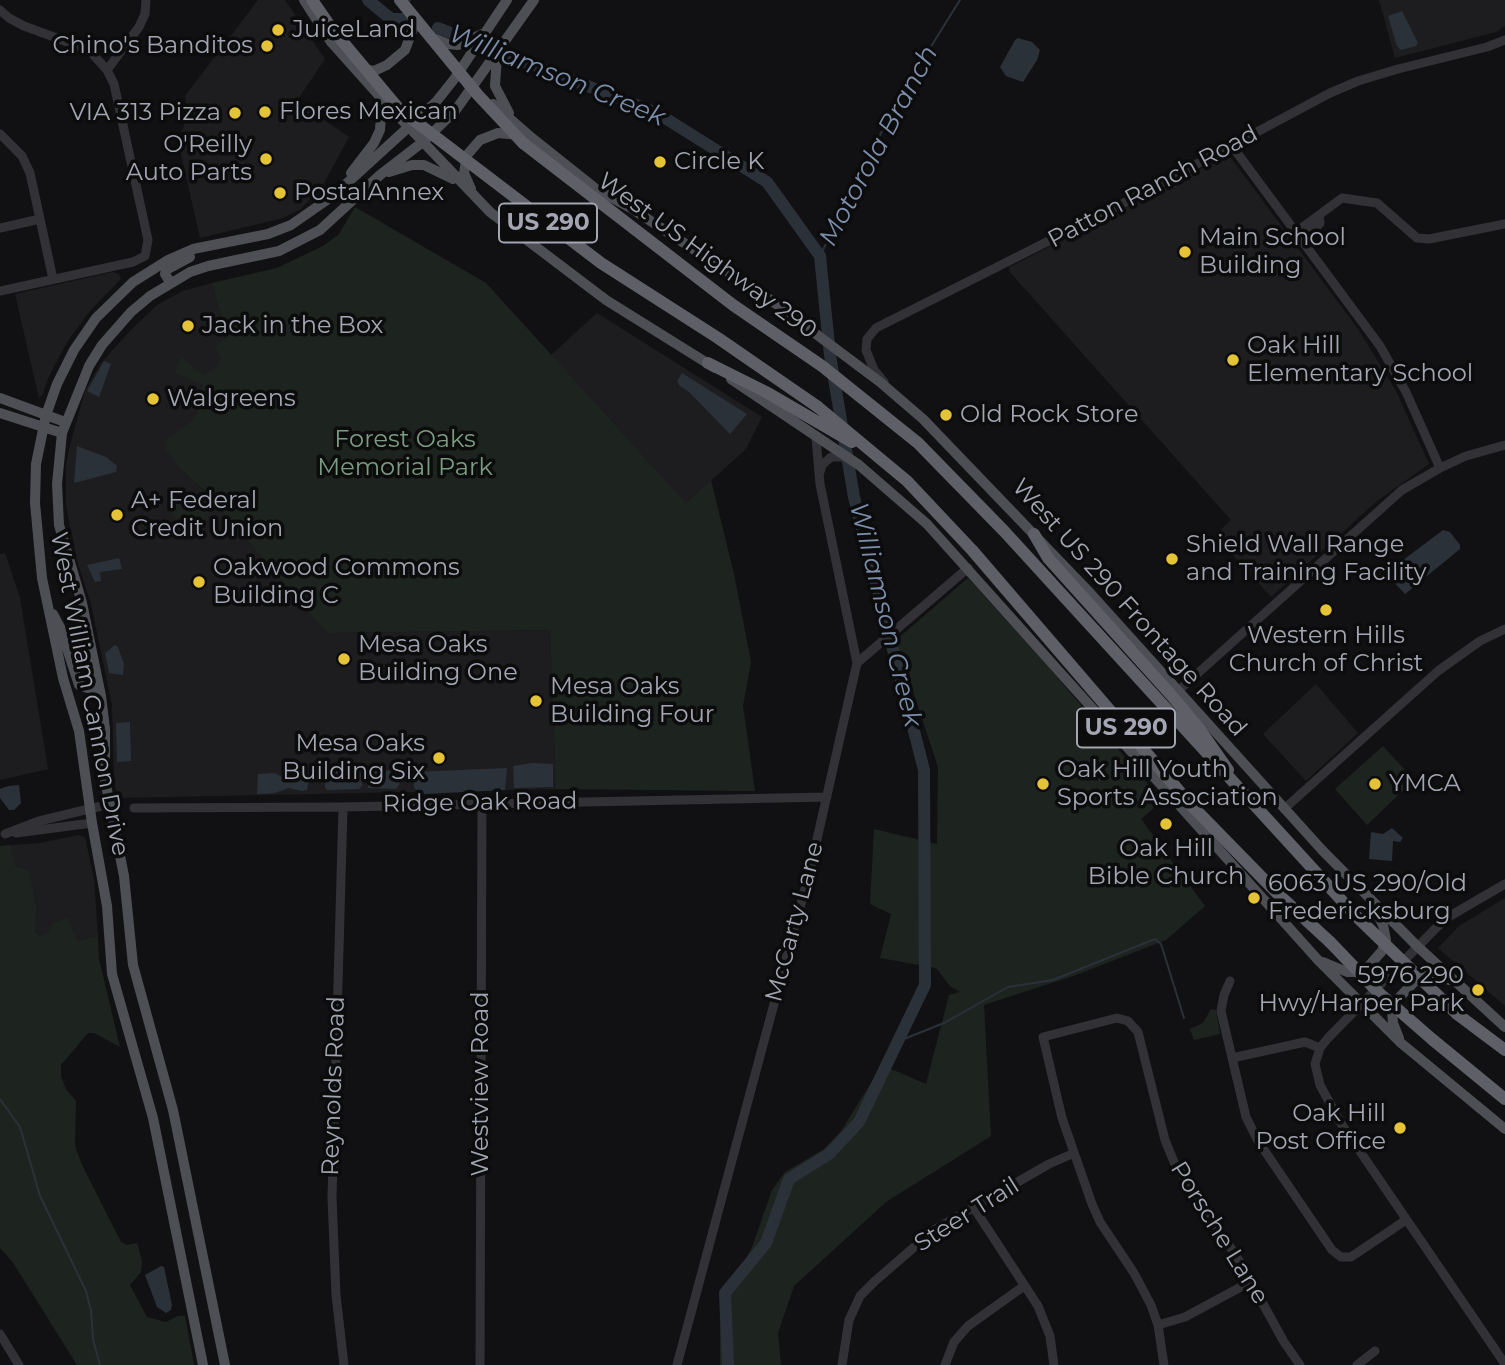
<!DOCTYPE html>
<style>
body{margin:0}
canvas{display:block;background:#111012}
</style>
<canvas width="1505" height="1365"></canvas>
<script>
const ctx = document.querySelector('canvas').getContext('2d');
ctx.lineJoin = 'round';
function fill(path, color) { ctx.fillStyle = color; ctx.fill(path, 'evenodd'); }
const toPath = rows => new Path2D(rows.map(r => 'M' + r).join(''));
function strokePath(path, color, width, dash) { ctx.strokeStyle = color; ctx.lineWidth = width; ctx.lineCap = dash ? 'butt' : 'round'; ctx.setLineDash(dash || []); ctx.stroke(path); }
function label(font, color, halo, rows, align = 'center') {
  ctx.font = font + ' Montserrat,sans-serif'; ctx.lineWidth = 7; ctx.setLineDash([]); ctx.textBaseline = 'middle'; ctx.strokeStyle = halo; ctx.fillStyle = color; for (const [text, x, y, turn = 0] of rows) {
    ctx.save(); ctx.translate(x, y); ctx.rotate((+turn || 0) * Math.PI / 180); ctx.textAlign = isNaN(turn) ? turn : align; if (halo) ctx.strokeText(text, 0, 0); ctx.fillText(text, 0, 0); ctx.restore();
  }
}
fill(toPath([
 [258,0,285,0,325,59,297,101,349,137,323,185,301,209,283,218,200,238,178,141,188,115,185,96],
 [1379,0,1505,0,1505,26,1496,32,1395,58],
 [1226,156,1231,158,1358,329,1396,391,1429,464,1377,501,1271,597,1215,535,1231,520,1009,271,1010,267],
 [113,272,119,274,121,279,88,313,66,344,48,378,43,394,39,398,15,294],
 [212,283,241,388,183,471,203,489,327,633,550,630,556,789,117,798,114,776,112,705,91,604,78,564,66,505,66,466,69,449,85,391,101,363,129,332,157,305,183,291],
 [597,313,762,417,746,449,686,503,551,355],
 [5,553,20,598,48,769,0,780,0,554],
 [1316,684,1358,733,1306,781,1263,734],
 [79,835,85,837,94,879,98,936,44,953,0,846,40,843],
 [1505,898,1505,1006,1438,948,1459,926]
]), '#1d1d1f');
fill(toPath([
 [355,207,486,283,686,503,711,480,734,574,751,662,743,706,755,791,556,789,550,630,327,633,203,489,183,471,167,451,164,444,166,441,194,419,197,412,199,392,204,385,175,373,181,356,197,371,204,374,212,371,219,364,221,357,215,346,227,338,212,283,277,268,323,246,339,234],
 [191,493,200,499,209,513,208,518,202,522,187,526,178,522,171,513,172,508,183,495],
 [968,578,1046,664,1162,801,1141,819,1205,906,1166,940,1076,975,984,1005,991,1136,886,1202,794,1286,778,1333,781,1365,720,1365,720,1330,727,1294,752,1247,772,1190,785,1172,824,1149,841,1131,882,1065,926,1084,949,995,960,992,950,986,936,968,880,958,891,914,870,904,874,829,937,844,938,767,896,640],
 [1383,746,1414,780,1367,825,1335,789],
 [10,845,15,866,29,870,36,907,35,932,39,936,44,935,49,931,53,923,68,918,77,941,98,936,99,959,120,1047,94,1033,88,1033,61,1065,61,1076,66,1089,76,1101,75,1146,82,1165,121,1242,127,1245,137,1243,142,1261,141,1272,130,1285,147,1317,166,1322,178,1316,185,1316,194,1365,77,1365,12,1261,0,1248,0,846],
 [1211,1009,1216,1010,1220,1034,1194,1040,1190,1029,1203,1023]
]), '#1d241f');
fill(toPath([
 [1402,11,1418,43,1416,46,1401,50,1397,46,1388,16],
 [1018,38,1032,42,1040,50,1037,60,1023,82,1006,76,1000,67,1015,40],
 [104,361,111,364,99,397,87,391],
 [682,373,747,414,730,434,690,393,679,385,677,381],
 [77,446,106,457,117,466,116,472,74,483],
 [1443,530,1450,532,1460,545,1460,549,1405,594,1387,575,1390,570],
 [119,558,122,569,100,572,101,581,95,582,87,565],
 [115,645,118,647,124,664,123,675,109,673,105,653],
 [130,722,131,761,117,762,116,723],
 [533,763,553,764,553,787,514,788,513,766],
 [507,768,505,790,424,794,414,788,414,772],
 [396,770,400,783,396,789,368,788,368,772],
 [329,771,359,771,362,774,362,786,359,789,327,790,325,787,326,774],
 [292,772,305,772,310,774,307,790,302,791,289,788,275,793,257,794,258,774,274,773,283,777],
 [19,785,21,803,14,810,9,810,0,798,0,789,8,786],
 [1392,828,1403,838,1400,842,1393,841,1392,861,1369,859,1371,832,1383,834],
 [161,1266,164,1267,172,1305,171,1310,166,1313,157,1307,145,1275]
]), '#2b3139');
strokePath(toPath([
 [409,1,410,0],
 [820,256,897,101,960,0],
 [899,1041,944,1023,1008,987,1053,980,1155,939,1161,944,1184,1018],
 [0,1099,20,1127,40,1196,86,1291,91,1311,93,1339,100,1365]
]), '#2b3139', 2);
strokePath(toPath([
 [368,0,391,19,408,19],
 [438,28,657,113,767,182,820,256,830,355,854,497,924,770,925,985,859,1122,829,1154,789,1179,766,1243,725,1293,728,1365]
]), '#2b3139', 12);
strokePath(toPath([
 [0,10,9,18,24,26,89,50,107,70,114,84,148,240,145,256,133,262,0,291],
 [107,70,139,27,145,14,146,0],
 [0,134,22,156,30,173,53,279],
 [1232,146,1380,346,1406,392,1440,468],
 [1304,226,1310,230,1315,229,1320,223,1319,216],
 [0,228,40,219],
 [1296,232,1342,198,1377,203,1417,238,1429,239,1505,224],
 [884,382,874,370,866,350,867,339,876,328,1122,204,1330,93,1358,81,1398,69,1487,47,1505,40],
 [820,472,822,465,831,457,846,457],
 [857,663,968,568],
 [1178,691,1402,490,1440,468,1466,456,1505,445],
 [343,807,332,1197,336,1295,344,1365],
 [134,808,343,807,827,797],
 [1284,809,1438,671,1480,641,1505,629],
 [16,833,92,823],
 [5,834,39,821,110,804],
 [1505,884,1450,916,1437,927,1328,1038,1320,1048,1315,1064,1320,1085,1340,1122,1505,1364],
 [1230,981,1224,995,1221,1011,1246,1117,1258,1141,1332,1250,1341,1257,1351,1257,1406,1220],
 [1232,1058,1305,1042,1320,1048],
 [974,1208,1038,1306,1050,1336,1054,1365],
 [1158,1325,1185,1317,1252,1281],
 [0,1334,19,1365],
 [480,1365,482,804],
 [677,1365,810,870,857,663,820,484,816,438],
 [842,1365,849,1320,860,1296,875,1281,934,1230,1049,1164,1074,1153],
 [945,1365,954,1342,968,1326,1024,1286],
 [1164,1365,1158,1325,1151,1305,1134,1273,1100,1222,1092,1204,1062,1118,1043,1037,1117,1018,1128,1021,1138,1032,1165,1140,1174,1162,1240,1262,1284,1342,1300,1365],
 [1357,1365,1375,1351]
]), '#323236', 9);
strokePath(toPath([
 [304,0,331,42,382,99,490,212,606,300,715,368],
 [436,39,448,44,458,45,482,34],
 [497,56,495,86,509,113],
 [362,69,374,71,387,65,405,50,414,26,411,14],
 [493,104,532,138,596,189,631,208,772,301,880,382,923,419,1091,594,1322,850,1417,946,1505,1027],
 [389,172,412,165,424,165,453,179],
 [351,173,374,143,380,130,382,99],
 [471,189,464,173,467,155,480,140,498,133,519,135],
 [170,282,165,274,166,270,190,257],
 [731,379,859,465,927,524,1318,960,1401,1043,1505,1129],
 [0,398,65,422],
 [0,413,62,433],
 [53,614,60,627,79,685,100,692],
 [1323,962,1347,972,1356,972,1367,968,1382,951,1386,940,1383,925,1375,909],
 [1399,1038,1393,1023,1392,1011,1397,1000,1416,980,1429,975,1440,976,1449,980],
 [203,1365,153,1118,112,974,107,906,92,823,79,731,63,678,42,578,35,503,36,464,46,415,57,384,74,350,96,318,133,282,168,260,193,249,268,234,291,225,334,195,436,102,455,78,507,0],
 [225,1365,173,1110,133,965,124,876,105,780,105,729,101,696,82,603,59,525,57,484,62,433,89,366,102,345,131,312,150,296,190,272,208,266,279,251,320,230,380,175,424,141,455,111,534,0]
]), '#4e4f55', 10);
strokePath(toPath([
 [523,143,733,305,822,366,918,443,1004,531,1355,915],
 [708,363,766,392,852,442],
 [818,407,907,481,972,550,1192,806,1280,896,1330,942],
 [1034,534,1048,558,1172,696,1198,727,1228,770],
 [1457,1014,1505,1050],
 [1433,1040,1505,1099]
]), '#5e5f67', 12);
strokePath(toPath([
 [312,0,332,29,399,109,601,263,718,338,818,407],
 [400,0,478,95,523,143],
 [1355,915,1457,1014],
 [1330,942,1379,993,1433,1040]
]), '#5e5f67', 12);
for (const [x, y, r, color] of [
 [278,30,7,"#e4c337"],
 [267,46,7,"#e4c337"],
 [265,112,7,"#e4c337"],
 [235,113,7,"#e4c337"],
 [266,159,7,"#e4c337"],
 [660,162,7,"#e4c337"],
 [280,193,7,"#e4c337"],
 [1185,252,7,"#e4c337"],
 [188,326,7,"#e4c337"],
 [1233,360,7,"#e4c337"],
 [153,399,7,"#e4c337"],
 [946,415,7,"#e4c337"],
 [117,515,7,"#e4c337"],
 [1172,559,7,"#e4c337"],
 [199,582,7,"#e4c337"],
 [1326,610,7,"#e4c337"],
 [344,659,7,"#e4c337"],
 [536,701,7,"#e4c337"],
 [439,758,7,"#e4c337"],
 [1043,784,7,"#e4c337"],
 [1375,784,7,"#e4c337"],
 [1166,824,7,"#e4c337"],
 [1254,898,7,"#e4c337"],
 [1478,990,7,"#e4c337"],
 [1400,1128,7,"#e4c337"]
]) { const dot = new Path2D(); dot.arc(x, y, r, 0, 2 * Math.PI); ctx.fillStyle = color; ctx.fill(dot); strokePath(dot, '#0c0c0d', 2.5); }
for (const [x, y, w] of [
 [548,223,98],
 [1126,728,98]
]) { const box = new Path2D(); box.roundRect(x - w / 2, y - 19.5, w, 39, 5); ctx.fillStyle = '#0c0c0d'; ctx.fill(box); strokePath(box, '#a3a5b2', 2); }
label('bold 23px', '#a3a5b2', null, [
 ["US 290",548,223],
 ["US 290",1126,728]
]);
label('24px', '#a3a5b2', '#0c0c0d', [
 ["JuiceLand",292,30],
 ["Chino's Banditos",253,46,"right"],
 ["Flores Mexican",279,112],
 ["VIA 313 Pizza",221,113,"right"],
 ["O'Reilly",252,145,"right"],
 ["Auto Parts",252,173,"right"],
 ["Circle K",674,162],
 ["PostalAnnex",294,193],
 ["Main School",1199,238],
 ["Building",1199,266],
 ["Jack in the Box",202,326],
 ["Oak Hill",1247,346],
 ["Elementary School",1247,374],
 ["Walgreens",167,399],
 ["Old Rock Store",960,415],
 ["A+ Federal",131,501],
 ["Credit Union",131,529],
 ["Shield Wall Range",1186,545],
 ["and Training Facility",1186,573],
 ["Oakwood Commons",213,568],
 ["Building C",213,596],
 ["Western Hills",1326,636,"center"],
 ["Church of Christ",1326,664,"center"],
 ["Mesa Oaks",358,645],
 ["Building One",358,673],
 ["Mesa Oaks",550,687],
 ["Building Four",550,715],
 ["Mesa Oaks",425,744,"right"],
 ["Building Six",425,772,"right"],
 ["Oak Hill Youth",1057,770],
 ["Sports Association",1057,798],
 ["YMCA",1389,784],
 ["Oak Hill",1166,849,"center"],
 ["Bible Church",1166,877,"center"],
 ["6063 US 290/Old",1268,884],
 ["Fredericksburg",1268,912],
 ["5976 290",1464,976,"right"],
 ["Hwy/Harper Park",1464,1004,"right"],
 ["Oak Hill",1386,1114,"right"],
 ["Post Office",1386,1142,"right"]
], 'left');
label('24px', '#a3a5b2', '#0c0c0d', [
 ["Patton Ranch Road",1153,187,-28],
 ["West US Highway 290",707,256,36],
 ["West US 290 Frontage Road",1129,608,48],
 ["West William Cannon Drive",89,694,79],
 ["Ridge Oak Road",480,803,-1],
 ["McCarty Lane",795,922,-75],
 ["Westview Road",481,1084,-90],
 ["Reynolds Road",334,1086,-88],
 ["Steer Trail",967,1215,-32],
 ["Porsche Lane",1219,1233,58]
]);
label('24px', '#7b9c82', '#0c0c0d', [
 ["Forest Oaks",405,440],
 ["Memorial Park",405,468]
]);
label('italic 26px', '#7b8eab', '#0c0c0d', [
 ["Williamson Creek",557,76,22],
 ["Motorola Branch",879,146,-62],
 ["Williamson Creek",885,615,76]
]);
</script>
